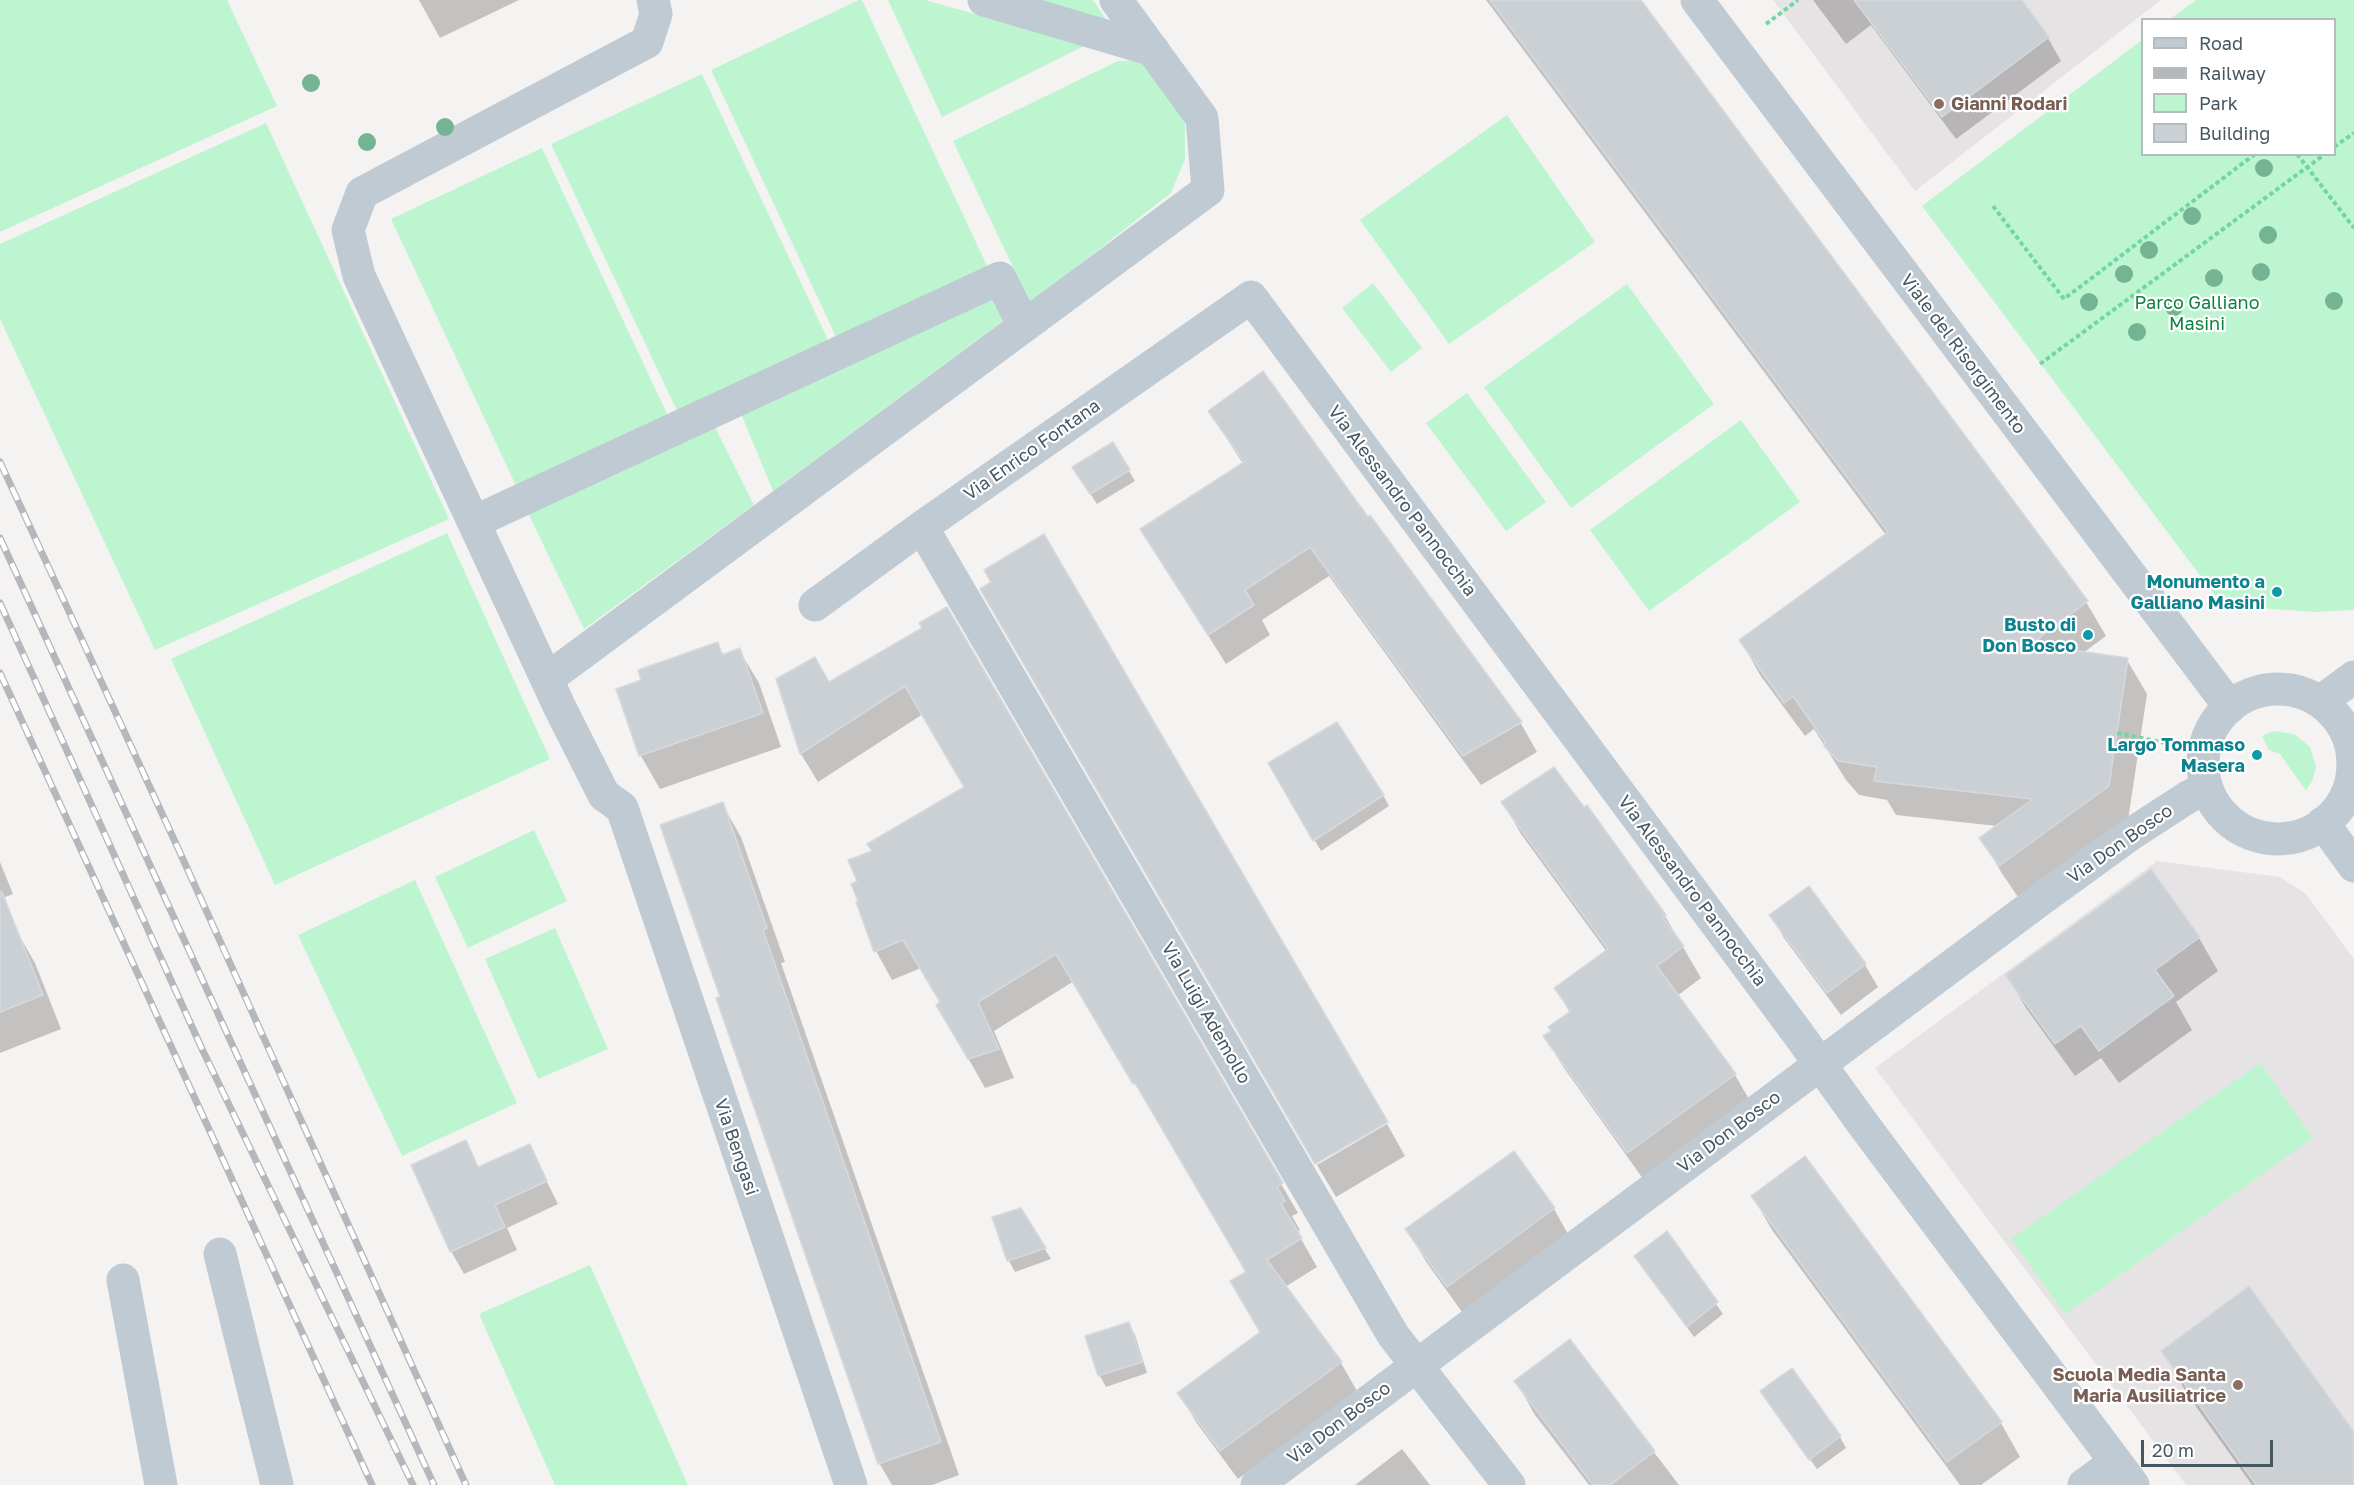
<!DOCTYPE html>
<style>
body{margin:0}
#map{position:relative;width:2354px;height:1485px;overflow:hidden;background:#f5f2f2;font-family:"Golos Text",sans-serif}
canvas{display:block}
.legend{position:absolute;left:2141px;top:18px;width:195px;height:138px;box-sizing:border-box;background:#fff;border:2px solid #b5bcc0;margin:0;padding:8px 10px;list-style:none;font-size:18px;color:#475762}
.legend li{display:flex;align-items:center;gap:12px;height:30px}
.legend b{width:30px;border:2px solid #b5bcc0}
.scale{position:absolute;left:2141px;top:1440px;width:132px;height:27px;box-sizing:border-box;border:3px solid #475762;border-top:0;padding-left:8px;font-size:18px;line-height:21px;white-space:nowrap;color:#475762;-webkit-text-stroke:4px #fff;paint-order:stroke}
</style>
<div id="map">
<canvas width="2354" height="1485"></canvas>
<ul class="legend">
<li><b style="height:8px;background:#bfcad3"></b>Road</li>
<li><b style="height:8px;background:#b4b8bd"></b>Railway</li>
<li><b style="height:16px;background:#bef5d1"></b>Park</li>
<li><b style="height:16px;background:#cbd0d5"></b>Building</li>
</ul>
<div class="scale">20 m</div>
</div>
<script>
const ctx = document.querySelector('canvas').getContext('2d');
ctx.lineJoin = 'round';
function fill(path, color) { ctx.fillStyle = color; ctx.fill(path, 'evenodd'); }
const toPath = rows => new Path2D(rows.map(r => 'M' + r).join(''));
function strokePath(path, color, width, dash) { ctx.strokeStyle = color; ctx.lineWidth = width; ctx.lineCap = dash ? 'butt' : 'round'; ctx.setLineDash(dash || []); ctx.stroke(path); }
function label(font, color, halo, rows, align = 'center') {
  ctx.font = font + ' "Golos Text",sans-serif'; ctx.lineWidth = 4.5; ctx.setLineDash([]); ctx.textBaseline = 'middle'; ctx.strokeStyle = halo; ctx.fillStyle = color; for (const [text, x, y, turn = 0] of rows) {
    ctx.save(); ctx.translate(x, y); ctx.rotate((+turn || 0) * Math.PI / 180); ctx.textAlign = isNaN(turn) ? turn : align; if (halo) ctx.strokeText(text, 0, 0); ctx.fillText(text, 0, 0); ctx.restore();
  }
}
fill(toPath([
 [1773,0,2161,0,1915,191],
 [2157,861,2280,877,2306,894,2354,959,2354,1485,2186,1485,1875,1068]
]), '#e6e3e4');
fill(toPath([
 [0,0,227,0,277,106,0,232],
 [859,0,862,0,989,270,838,341,711,70],
 [888,0,925,0,1086,45,942,117],
 [1023,0,1093,0,1108,22],
 [2196,0,2354,0,2354,609,2352,610,2315,612,2244,607,2217,598,1922,206,2142,40,2142,154,2334,154,2334,20,2170,19],
 [1144,60,1185,123,1185,159,1171,193,1030,303,953,141,1118,61],
 [702,74,830,344,679,415,551,144],
 [1507,115,1595,242,1449,344,1360,220],
 [266,123,449,519,155,650,0,319,0,244],
 [542,148,670,420,518,490,391,219],
 [1373,283,1422,348,1391,372,1342,308],
 [1627,284,1714,404,1571,508,1484,387],
 [995,289,1009,316,773,491,739,409],
 [1467,393,1546,502,1506,531,1426,423],
 [1741,420,1800,502,1649,611,1590,530],
 [712,421,754,505,584,629,525,507],
 [447,533,550,759,275,885,171,659],
 [2274,731,2294,734,2310,747,2316,766,2313,779,2306,791,2280,754,2269,750,2262,736],
 [534,830,567,901,468,948,435,877],
 [415,880,517,1103,402,1156,298,935],
 [555,928,608,1049,538,1079,485,959],
 [2260,1063,2313,1138,2065,1314,2011,1239],
 [590,1265,687,1483,688,1485,555,1485,479,1314]
]), '#bef5d1');
fill(toPath([
 [419,0,519,0,440,38],
 [1486,0,1639,0,2086,602,2106,636,2083,653,2127,660,2147,694,2128,820,2020,900,2001,872,1981,838,1997,826,1896,815,1887,800,1859,795,1846,780,1814,729,1805,736,1760,675,1741,641,1886,535],
 [1813,0,2020,0,2048,38,2061,61,1956,139,1871,25,1846,44],
 [1210,412,1367,519,1520,722,1537,752,1481,785,1329,576,1262,620,1270,635,1226,664,1142,530,1243,464],
 [1113,444,1135,481,1097,504,1080,478],
 [946,609,1298,1213,1292,1216,1300,1230,1297,1232,1317,1267,1285,1287,1341,1363,1357,1391,1238,1479,1196,1422,1179,1393,1262,1333,1248,1272,1074,981,994,1031,1014,1078,985,1088,938,1005,942,1003,921,968,892,980,876,951,874,852,966,788,923,714,818,782,801,754,778,680,829,684,924,629],
 [717,644,724,655,739,650,759,683,781,747,660,789,641,756,618,690,643,681],
 [1270,763,1383,795,1389,806,1321,851],
 [1503,802,1583,809,1586,807,1665,916,1701,978,1677,996,1735,1075,1753,1106,1646,1183,1564,1068,1545,1037,1570,1013,1556,988,1607,952,1521,834],
 [722,804,741,837,785,962,781,963,959,1475,932,1485,892,1485,879,1463],
 [0,862,13,894,0,899],
 [1771,915,1865,965,1878,987,1841,1015,1784,938],
 [16,930,35,963,61,1029,0,1053,0,936],
 [2199,938,2218,971,2176,1002,2192,1030,2119,1083,2101,1058,2075,1076,2026,1008,2007,975],
 [1387,1124,1405,1156,1336,1197,1317,1165],
 [465,1142,479,1168,529,1146,558,1204,507,1228,517,1250,464,1274,451,1251],
 [1514,1153,1554,1209,1573,1243,1467,1319,1427,1263,1407,1230],
 [1805,1158,2001,1423,2020,1457,1981,1485,1960,1485,1772,1230,1753,1197],
 [1021,1210,1051,1259,1015,1272,1009,1261,994,1218],
 [1667,1233,1723,1314,1694,1337,1636,1256],
 [1129,1324,1135,1335,1147,1373,1106,1387,1100,1376,1087,1337],
 [1569,1341,1679,1485,1589,1485,1535,1415,1516,1381],
 [2163,1351,2354,1434,2354,1485,2252,1485,2187,1394],
 [1768,1402,1840,1437,1846,1448,1817,1469],
 [1402,1449,1430,1485,1355,1485]
]), '#0003');
const building = toPath([
 [1490,0,1641,0,2088,601,2031,644,2128,658,2109,786,1999,866,1979,838,2033,799,1874,781,1877,767,1838,761,1824,746,1825,742,1793,696,1784,703,1739,640,1888,532,1490,0],
 [1854,0,2022,0,2049,37,1942,117,1854,0],
 [1263,371,1368,517,1370,515,1522,722,1463,756,1310,547,1245,590,1254,605,1208,635,1140,529,1244,462,1208,411,1263,371],
 [1113,442,1130,470,1090,494,1072,467,1113,442],
 [1044,534,1388,1122,1315,1164,980,589,991,582,984,570,1044,534],
 [947,607,1283,1183,1277,1187,1285,1201,1281,1204,1302,1238,1267,1260,1342,1362,1220,1451,1177,1393,1260,1332,1230,1281,1246,1272,1135,1083,1133,1084,1056,954,978,1002,999,1049,968,1059,936,1005,940,1002,903,940,874,952,856,902,858,901,851,884,857,881,848,860,872,851,867,844,964,787,905,686,800,754,776,679,815,657,829,682,922,628,919,623,947,607],
 [718,642,722,655,740,648,763,713,639,756,616,689,641,680,638,670,718,642],
 [1337,722,1384,795,1313,841,1268,763,1337,722],
 [1554,767,1584,807,1587,805,1666,915,1663,918,1684,946,1657,966,1736,1074,1627,1153,1543,1036,1551,1031,1548,1027,1571,1011,1554,988,1608,949,1501,802,1554,767],
 [723,802,767,928,763,930,941,1442,878,1464,716,998,720,997,660,825,723,802],
 [2151,869,2200,937,2155,970,2174,996,2099,1051,2081,1026,2055,1044,2005,975,2151,869],
 [1809,886,1866,964,1827,993,1769,915,1809,886],
 [0,892,2,892,43,995,0,1012,0,892],
 [466,1140,478,1167,530,1144,547,1181,495,1205,505,1227,450,1252,411,1165,466,1140],
 [1514,1151,1555,1208,1447,1287,1405,1229,1514,1151],
 [1805,1156,2002,1422,1947,1462,1751,1196,1805,1156],
 [1021,1208,1046,1248,1007,1261,992,1217,1021,1208],
 [1667,1231,1718,1302,1687,1327,1634,1256,1667,1231],
 [2249,1286,2354,1432,2354,1485,2256,1485,2161,1351,2249,1286],
 [1129,1322,1142,1362,1098,1376,1085,1336,1129,1322],
 [1570,1339,1655,1451,1610,1485,1593,1485,1514,1381,1570,1339],
 [1792,1368,1841,1436,1809,1460,1760,1391,1792,1368]
]);
fill(building, '#cbd0d5');
strokePath(building, '#d6d9de', 1.5);
strokePath(toPath([
 [1766,24,1798,0],
 [2334,147,2354,133],
 [2297,154,2354,228],
 [1993,206,2064,299,2255,154],
 [2040,364,2325,154],
 [2117,733,2194,749]
]), '#71d7a1', 4, [4.5, 3]);
strokePath(toPath([
 [653,0,656,14,647,42,362,193,348,230,359,276,561,710,604,795,622,808,851,1485],
 [984,0,1153,50],
 [1697,0,2230,707],
 [474,522,1000,278,1024,326],
 [922,527,1393,1335,1509,1485],
 [815,605,922,527,1251,297,1799,1035,1863,1124,2133,1485],
 [547,679,1208,190,1202,118,1116,0],
 '2203 764a75 75 0 1 1 150 0a75 75 0 1 1-150 0Z',
 [2320,702,2354,677],
 [2323,823,2354,866],
 [220,1254,277,1485],
 [123,1280,161,1485],
 [1257,1485,2040,900,2131,834,2188,797,2206,788],
 [2084,1485,2116,1462]
]), '#bfcad3', 33);
const rail = toPath([
 [0,462,177,846,466,1485],
 [0,538,434,1485],
 [0,603,203,1051,413,1485],
 [0,673,372,1485]
]);
strokePath(rail, '#b4b8bd', 7);
strokePath(rail, '#fff', 4.5, [14]);
ctx.fillStyle = '#75b492';
for (const [x, y] of [
 [311,83],
 [445,127],
 [367,142],
 [2264,168],
 [2192,216],
 [2268,235],
 [2149,250],
 [2261,272],
 [2124,274],
 [2214,278],
 [2334,301],
 [2089,302],
 [2174,307],
 [2137,332]
]) { ctx.beginPath(); ctx.arc(x, y, 9, 0, 2 * Math.PI); ctx.fill(); }
for (const [x, y, r, color] of [
 [1939,104,6,"#8d6e63"],
 [2277,592,6,"#0f9aa8"],
 [2088,635,6,"#0f9aa8"],
 [2257,755,6,"#0f9aa8"],
 [2238,1385,6,"#8d6e63"]
]) { const dot = new Path2D(); dot.arc(x, y, r, 0, 2 * Math.PI); ctx.fillStyle = color; ctx.fill(dot); strokePath(dot, '#fff', 2); }
label('bold 18px', '#785e54', '#fff', [
 ["Gianni Rodari",1951,104],
 ["Scuola Media Santa",2226,1375,"right"],
 ["Maria Ausiliatrice",2226,1396,"right"]
], 'left');
label('18px', '#0d8243', '#fff', [
 ["Parco Galliano",2197,303],
 ["Masini",2197,324]
]);
label('18px', '#475762', '#fff', [
 ["Viale del Risorgimento",1963,354,53],
 ["Via Enrico Fontana",1032,450,-35],
 ["Via Alessandro Pannocchia",1402,501,53],
 ["Via Don Bosco",2120,844,-35],
 ["Via Alessandro Pannocchia",1692,891,53],
 ["Via Luigi Ademollo",1206,1013,60],
 ["Via Don Bosco",1729,1132,-37],
 ["Via Bengasi",736,1147,71],
 ["Via Don Bosco",1339,1423,-37]
]);
label('bold 18px', '#0d838f', '#fff', [
 ["Monumento a",2265,582],
 ["Galliano Masini",2265,603],
 ["Busto di",2076,625],
 ["Don Bosco",2076,646],
 ["Largo Tommaso",2245,745],
 ["Masera",2245,766]
], 'right');
</script>
